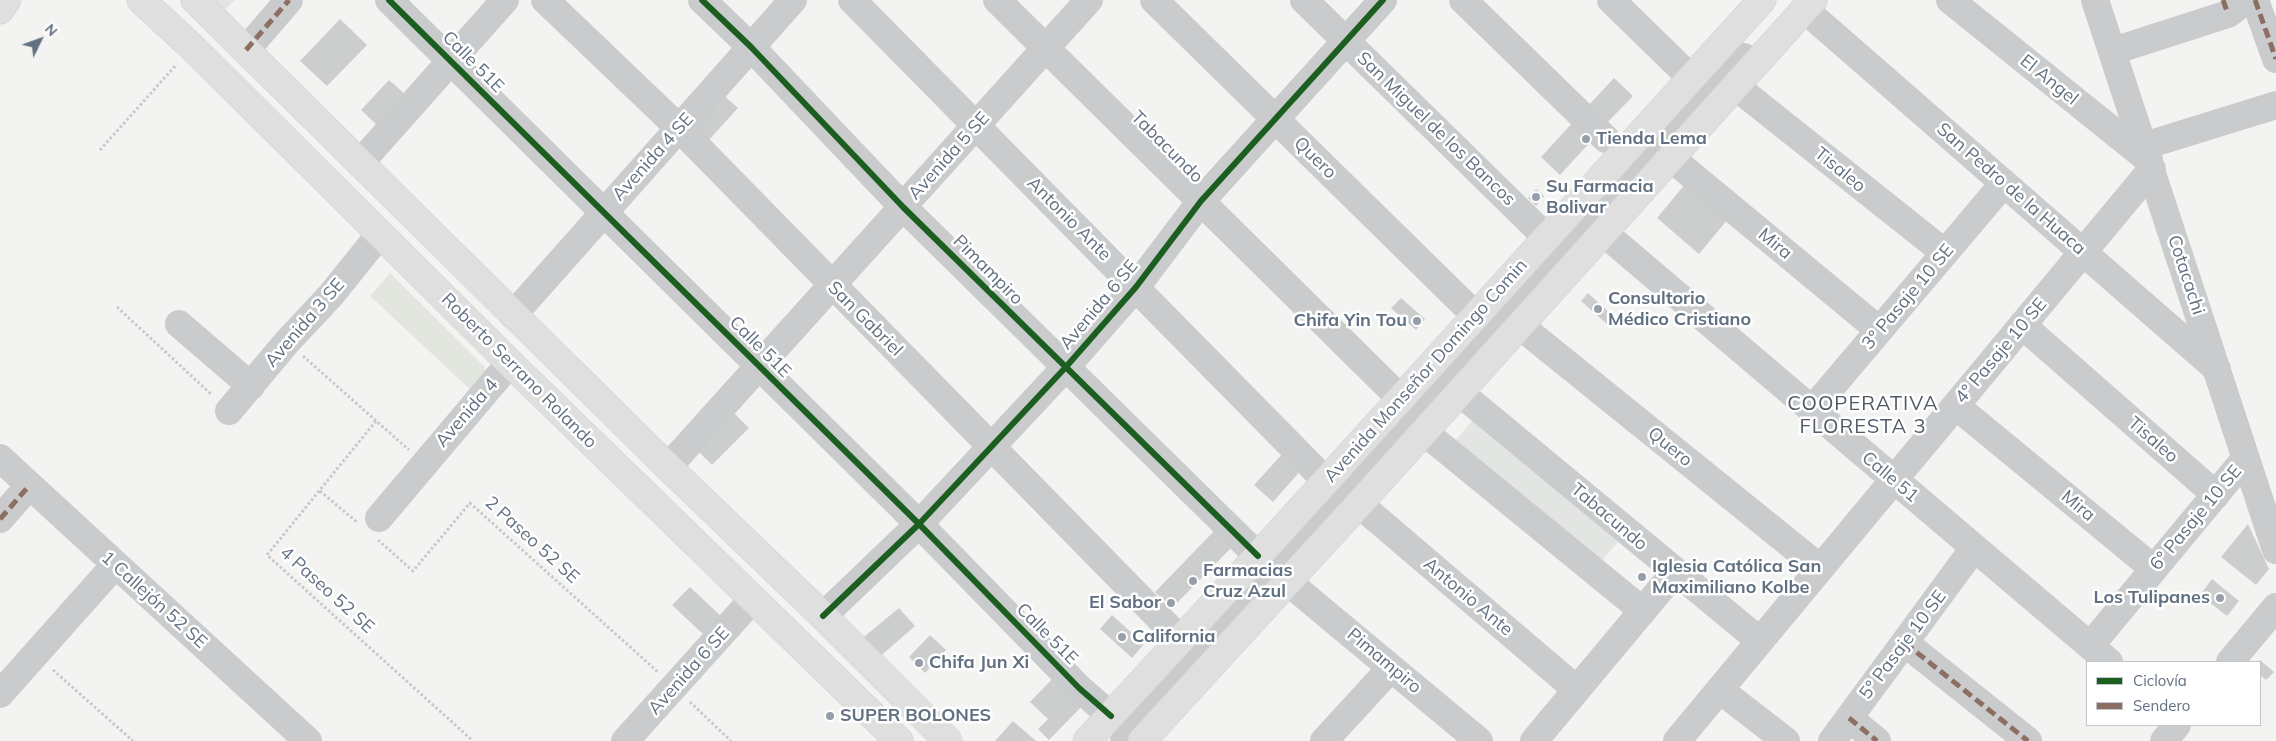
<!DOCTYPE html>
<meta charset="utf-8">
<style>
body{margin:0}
#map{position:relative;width:2276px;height:741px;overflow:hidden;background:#f3f3f1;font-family:Mulish,sans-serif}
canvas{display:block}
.legend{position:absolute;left:2086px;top:661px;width:175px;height:65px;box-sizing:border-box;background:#fff;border:1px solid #c0c6cd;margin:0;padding:6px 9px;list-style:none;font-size:15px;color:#627182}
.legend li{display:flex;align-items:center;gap:10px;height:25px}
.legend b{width:25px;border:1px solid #c0c6cd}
.north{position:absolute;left:15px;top:15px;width:50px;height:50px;-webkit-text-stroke:4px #fff;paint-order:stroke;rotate:48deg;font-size:14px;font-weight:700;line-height:20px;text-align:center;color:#627182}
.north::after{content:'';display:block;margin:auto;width:18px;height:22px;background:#627182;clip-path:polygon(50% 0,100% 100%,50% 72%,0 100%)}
</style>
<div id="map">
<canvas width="2276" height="741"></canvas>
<ul class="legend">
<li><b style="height:6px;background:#1b5e20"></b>Ciclovía</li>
<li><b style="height:6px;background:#8d6e63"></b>Sendero</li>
</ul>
<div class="north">N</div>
</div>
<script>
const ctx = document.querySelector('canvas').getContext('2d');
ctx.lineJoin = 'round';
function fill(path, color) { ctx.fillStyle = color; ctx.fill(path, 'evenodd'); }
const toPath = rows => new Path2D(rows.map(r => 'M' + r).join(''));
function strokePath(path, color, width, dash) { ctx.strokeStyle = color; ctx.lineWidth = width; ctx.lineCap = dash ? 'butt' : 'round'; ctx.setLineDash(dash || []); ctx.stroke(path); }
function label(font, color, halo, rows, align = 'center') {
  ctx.font = font + ' Mulish,sans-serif'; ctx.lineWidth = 5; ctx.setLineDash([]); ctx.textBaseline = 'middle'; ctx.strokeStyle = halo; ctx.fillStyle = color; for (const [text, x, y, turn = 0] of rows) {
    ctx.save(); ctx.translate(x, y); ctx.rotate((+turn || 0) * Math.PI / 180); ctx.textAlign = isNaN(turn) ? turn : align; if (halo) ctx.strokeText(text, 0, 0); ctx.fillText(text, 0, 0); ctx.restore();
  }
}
fill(toPath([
 [209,0,235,0,221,13],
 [1480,412,1623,536,1598,565,1454,442]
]), '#e3e5e3');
fill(toPath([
 [390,273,484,366,486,371,476,395,370,296]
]), '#e2e6df');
fill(toPath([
 [340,19,367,45,327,86,300,61],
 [1614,78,1633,96,1605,125,1586,108],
 [389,80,406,95,378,126,361,110],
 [722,94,738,108,708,141,692,126],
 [1574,121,1594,138,1560,175,1541,157],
 [1686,183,1728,219,1699,254,1657,218],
 [1536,189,1544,196,1536,206,1528,198],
 [1588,293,1615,318,1608,325,1581,301],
 [1401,298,1425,319,1416,330,1391,308],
 [734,413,749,428,712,465,697,450],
 [1284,452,1302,469,1273,502,1254,485],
 [2248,524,2269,569,2256,585,2221,557],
 [1215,530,1232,547,1172,608,1155,592],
 [2212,579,2239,601,2227,616,2200,595],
 [690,587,722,617,704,635,672,605],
 [899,608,915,626,877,659,859,641],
 [1112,615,1144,644,1132,658,1100,629],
 [930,635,946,650,925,673,909,657],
 [2260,660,2274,672,2266,680,2260,675,2260,662,2258,662],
 [1055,676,1084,704,1049,740,1038,729,1048,719,1030,702],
 [1013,721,1036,741,995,741]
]), '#cccece');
const major = toPath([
 [141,0,192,47,510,363,899,741],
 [195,0,668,467,823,616,948,741],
 [0,10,7,0],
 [1087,741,1258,556,1762,0],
 [1142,741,1359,504,1813,0]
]);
strokePath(major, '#d0d1d0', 29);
strokePath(toPath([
 [100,150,177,64],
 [117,307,212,395],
 [303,356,409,450],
 [376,421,267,555,473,741],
 [320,491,358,523],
 [378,540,413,571,470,503,658,672],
 [53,670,133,741],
 [690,702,731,741]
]), '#c8c8c9', 3, [2.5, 2.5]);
strokePath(toPath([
 [389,0,919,524,1079,688,1111,716],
 [545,0,679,128,1181,640],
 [702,0,751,47,903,207,1258,556],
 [852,0,1326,481],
 [997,0,1401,399],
 [1154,0,1476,316],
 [1304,0,1547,238],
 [1463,0,1606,139],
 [1611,0,1691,78],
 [1950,0,2149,160],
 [2095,0,2276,550],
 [2255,0,2276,59],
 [1804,9,2217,369],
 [246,50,289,0],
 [2113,51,2228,14,2247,0],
 [1735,86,1945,253],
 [2144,146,2276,105],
 [1671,158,1879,330],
 [360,163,505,0],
 [1604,233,2109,662],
 [513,315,793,0],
 [179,324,251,386],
 [1519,325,1820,568],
 [2022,325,2216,495],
 [1459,392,1760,641],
 [1956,406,2154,569],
 [229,411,287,342,331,295,380,234],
 [1811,411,2004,183],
 [1423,431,1643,611],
 [0,458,308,741],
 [668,467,1089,0],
 [1359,504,1576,689],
 [379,518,510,363],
 [0,519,29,486],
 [1288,582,1479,741],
 [823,616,919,524,1065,368,1136,287,1201,201,1383,0],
 [1905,643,2028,741],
 [2090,646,2245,459],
 [2230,662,2276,607],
 [1720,690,1786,741],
 [0,694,115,565],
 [1849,718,1877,741],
 [625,741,752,600],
 [1124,741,1744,57],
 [1324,741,1391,668],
 [1534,741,1675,572],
 [1677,741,2152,169],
 [1832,741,1974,548],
 [2164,741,2177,725]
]), '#cacbcc', 28);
strokePath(major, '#dfdfe0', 28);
strokePath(toPath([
 [2223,0,2228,14],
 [2255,0,2276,59],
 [246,50,289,0],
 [0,519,29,486],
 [1905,643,2028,741],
 [1849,718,1877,741]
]), '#8d6e63', 5, [10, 5]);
strokePath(toPath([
 [389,0,919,524,1079,688,1111,716],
 [702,0,751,47,903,207,1258,556],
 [823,616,919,524,1065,368,1136,287,1201,201,1383,0]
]), '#1b5e20', 6);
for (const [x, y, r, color] of [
 [1586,139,5,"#959ea9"],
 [1536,197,5,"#959ea9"],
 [1598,309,5,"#959ea9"],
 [1417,321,5,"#959ea9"],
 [1642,577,5,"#959ea9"],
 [1193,581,5,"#959ea9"],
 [2220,598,5,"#959ea9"],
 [1171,603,5,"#959ea9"],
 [1122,637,5,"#959ea9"],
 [919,663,5,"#959ea9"],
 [830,716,5,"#959ea9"]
]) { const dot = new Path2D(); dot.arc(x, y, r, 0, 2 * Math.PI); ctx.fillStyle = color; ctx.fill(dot); strokePath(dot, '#fff', 2); }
label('18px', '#627182', '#fff', [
 ["Calle 51E",473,62,45],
 ["El Angel",2049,80,39],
 ["San Miguel de los Bancos",1436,129,44],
 ["Tabacundo",1167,147,45],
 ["Avenida 5 SE",949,156,-48],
 ["Avenida 4 SE",653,157,-48],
 ["Quero",1315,158,44],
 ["Tisaleo",1840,170,39],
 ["San Pedro de la Huaca",2011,189,41],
 ["Antonio Ante",1069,219,45],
 ["Mira",1775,244,40],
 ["Pimampiro",988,270,45],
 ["Cotacachi",2186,275,72],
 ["3° Pasaje 10 SE",1908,297,-50],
 ["Avenida 6 SE",1099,305,-50],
 ["San Gabriel",865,319,45],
 ["Avenida 3 SE",305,323,-49],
 ["Calle 51E",760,347,45],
 ["4° Pasaje 10 SE",2001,351,-50],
 ["Roberto Serrano Rolando",519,371,45],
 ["Avenida Monseñor Domingo Comin",1426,371,-48],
 ["Avenida 4",467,413,-49],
 ["Tisaleo",2153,440,41],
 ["Quero",1670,447,39],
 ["Calle 51",1890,477,40],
 ["Mira",2078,506,40],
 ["Tabacundo",1609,517,40],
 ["6° Pasaje 10 SE",2196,518,-50],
 ["2 Paseo 52 SE",532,540,42],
 ["4 Paseo 52 SE",327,590,42],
 ["Antonio Ante",1468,597,40],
 ["1 Callejón 52 SE",154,600,42],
 ["Calle 51E",1047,634,45],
 ["5° Pasaje 10 SE",1903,645,-53],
 ["Pimampiro",1384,661,40],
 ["Avenida 6 SE",689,671,-48]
]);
label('bold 18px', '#627182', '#fff', [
 ["Tienda Lema",1596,139],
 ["Su Farmacia",1546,187],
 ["Bolivar",1546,208],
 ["Consultorio",1608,299],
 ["Médico Cristiano",1608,320],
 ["Chifa Yin Tou",1407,321,"right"],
 ["Iglesia Católica San",1652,567],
 ["Maximiliano Kolbe",1652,588],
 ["Farmacias",1203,571],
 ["Cruz Azul",1203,592],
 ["Los Tulipanes",2210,598,"right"],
 ["El Sabor",1161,603,"right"],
 ["California",1132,637],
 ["Chifa Jun Xi",929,663],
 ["SUPER BOLONES",840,716]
], 'left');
ctx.letterSpacing = '1px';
label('20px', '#505b67', '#fff', [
 ["COOPERATIVA",1863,404],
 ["FLORESTA 3",1863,427]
]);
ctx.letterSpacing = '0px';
</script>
